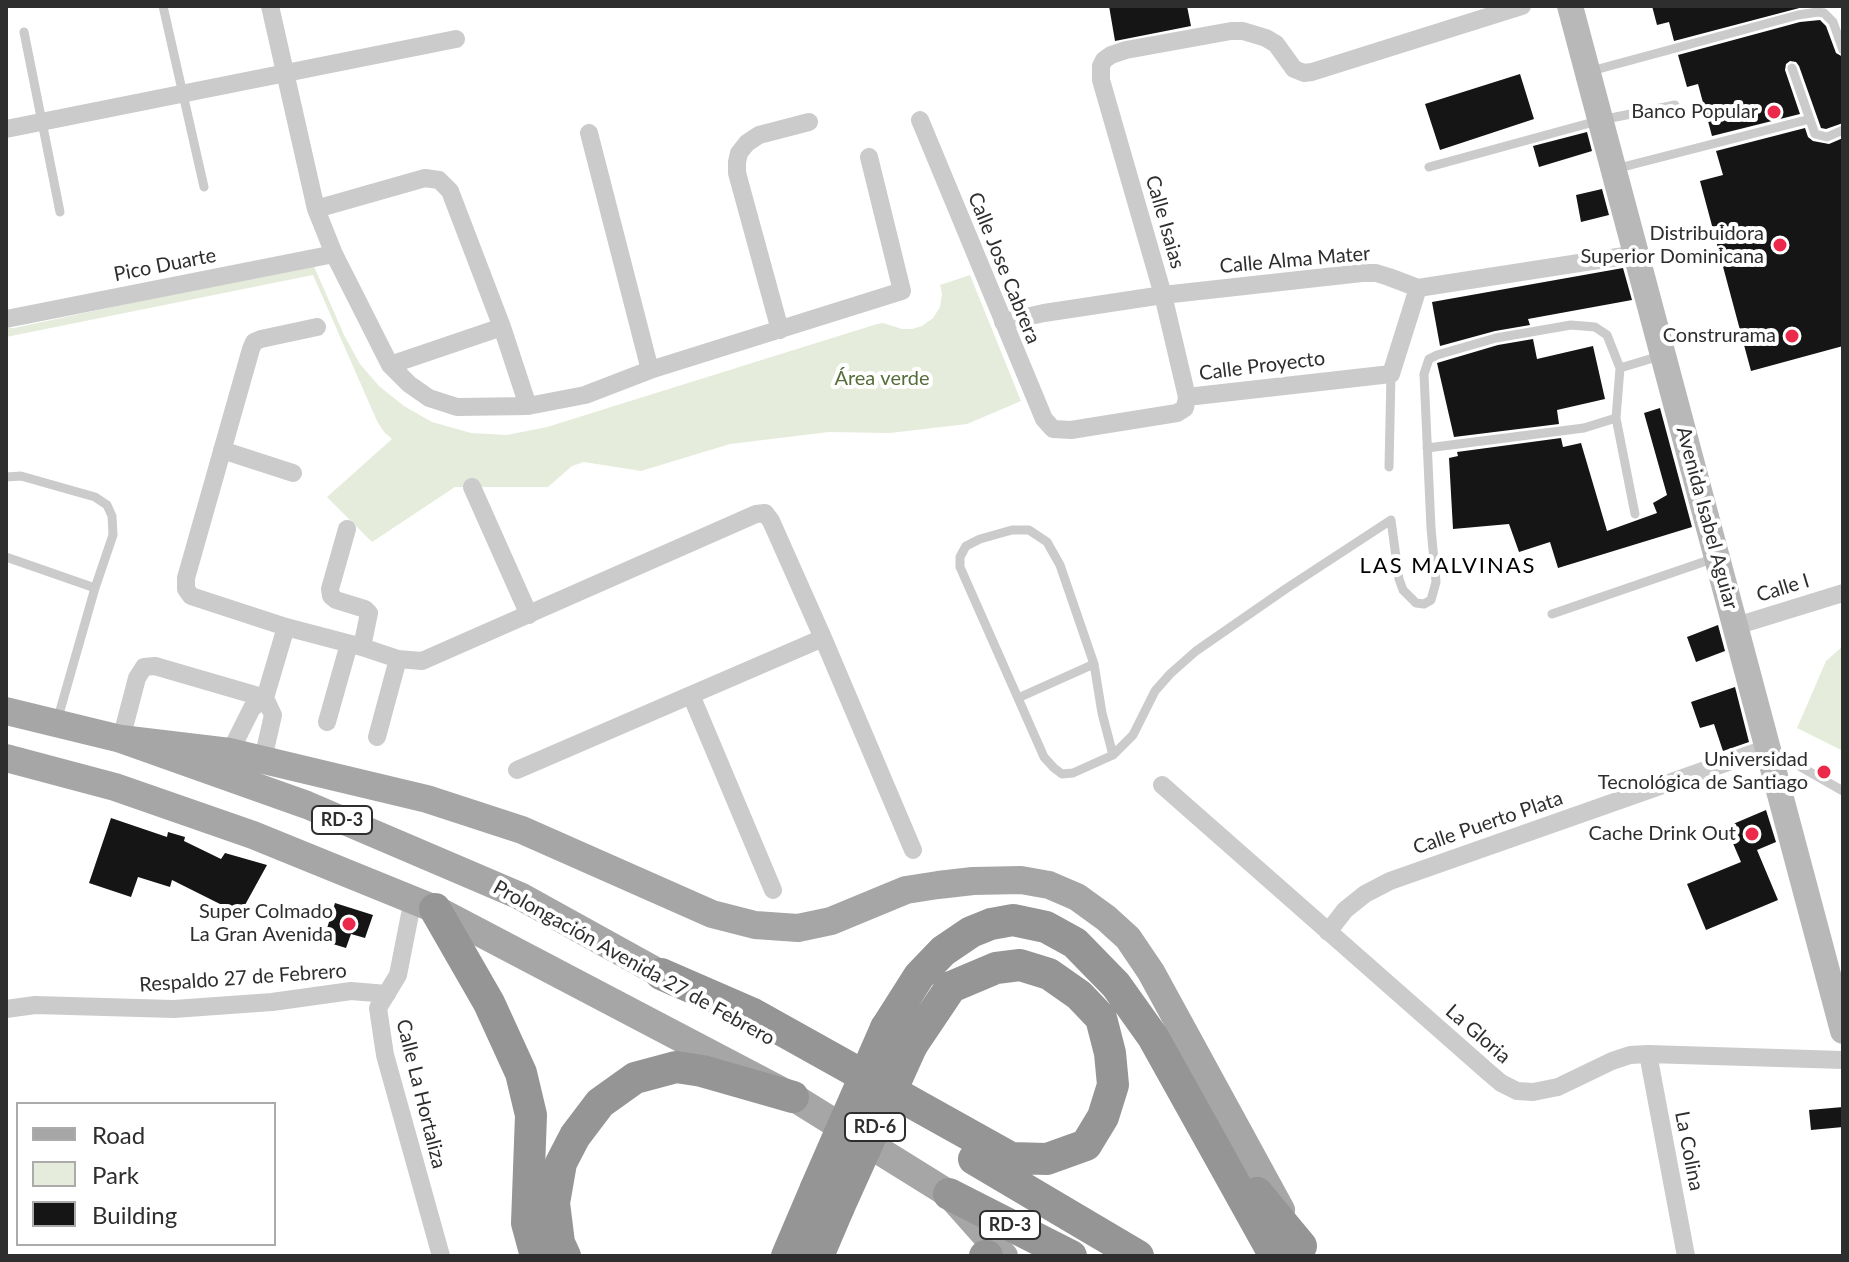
<!DOCTYPE html>
<meta charset="utf-8">
<style>
body{margin:0}
#map{position:relative;width:1849px;height:1262px;overflow:hidden;background:#fff;font-family:Lato,sans-serif}
canvas{display:block}
.frame{position:absolute;inset:0;border:8px solid #2e2e2e;pointer-events:none}
.legend{position:absolute;left:16px;top:1102px;width:260px;height:144px;box-sizing:border-box;background:#fff;border:2px solid #ababab;margin:0;padding:10px 14px;list-style:none;font-size:24px;color:#2e2e2e}
.legend li{display:flex;align-items:center;gap:16px;height:40px}
.legend b{width:40px;border:2px solid #ababab}
</style>
<div id="map">
<canvas width="1849" height="1262"></canvas>
<div class="frame"></div>
<ul class="legend">
<li><b style="height:10px;background:#a6a6a6"></b>Road</li>
<li><b style="height:22px;background:#e6ecdb"></b>Park</li>
<li><b style="height:22px;background:#151515"></b>Building</li>
</ul>
</div>
<script>
const ctx = document.querySelector('canvas').getContext('2d');
ctx.lineJoin = 'round';
function fill(path, color) { ctx.fillStyle = color; ctx.fill(path, 'evenodd'); }
const toPath = rows => new Path2D(rows.map(r => 'M' + r).join(''));
function strokePath(path, color, width, dash) { ctx.strokeStyle = color; ctx.lineWidth = width; ctx.lineCap = dash ? 'butt' : 'round'; ctx.setLineDash(dash || []); ctx.stroke(path); }
function label(font, color, halo, rows, align = 'center') {
  ctx.font = font + ' Lato,sans-serif'; ctx.lineWidth = 8; ctx.setLineDash([]); ctx.textBaseline = 'middle'; ctx.strokeStyle = halo; ctx.fillStyle = color; for (const [text, x, y, turn = 0] of rows) {
    ctx.save(); ctx.translate(x, y); ctx.rotate((+turn || 0) * Math.PI / 180); ctx.textAlign = isNaN(turn) ? turn : align; if (halo) ctx.strokeText(text, 0, 0); ctx.fillText(text, 0, 0); ctx.restore();
  }
}
fill(toPath([
 [313,264,344,335,360,364,379,386,404,406,432,422,471,433,507,435,547,427,877,324,883,323,902,329,912,329,922,326,933,318,940,307,942,294,940,285,970,275,1021,401,967,424,890,433,829,432,730,444,641,471,584,462,572,466,548,487,455,487,372,542,327,497,392,439,384,432,377,421,313,275,6,337,6,328,14,328],
 [1843,646,1843,751,1797,728,1826,661]
]), '#e6ecdb');
fill(toPath([
 [1109,6,1187,6,1191,26,1115,41],
 [1652,6,1807,6,1674,41,1669,22,1657,25],
 [1820,20,1826,26,1836,53,1843,57,1843,123,1826,129,1821,128,1799,66,1796,62,1790,61,1786,64,1785,70,1800,114,1712,136,1698,84,1687,87,1678,55,1800,22],
 [1520,74,1534,119,1440,150,1425,104],
 [1805,128,1808,137,1813,141,1829,144,1843,138,1843,346,1751,371,1700,181,1723,175,1716,151],
 [1587,132,1592,151,1539,167,1533,146],
 [1602,189,1609,215,1581,222,1576,195],
 [1623,268,1632,300,1528,319,1530,325,1495,331,1440,346,1432,302],
 [1533,339,1537,359,1593,346,1605,399,1557,410,1559,424,1454,437,1437,363,1498,345],
 [1660,408,1692,527,1558,568,1550,542,1519,552,1509,524,1453,529,1449,458,1458,456,1457,452,1561,438,1563,447,1581,443,1607,531,1657,513,1653,503,1667,495,1644,413],
 [1718,625,1725,651,1696,662,1687,637],
 [1735,687,1749,742,1723,751,1714,724,1700,728,1691,702],
 [1766,810,1776,842,1757,850,1778,900,1706,930,1687,884,1741,862,1726,827],
 [111,818,167,837,168,832,185,837,184,841,221,859,225,853,267,865,240,914,172,880,170,887,138,877,131,897,89,883],
 [335,903,373,915,365,938,351,934,346,948,323,941],
 [1843,1107,1843,1127,1811,1130,1809,1110]
]), '#151515');
strokePath(toPath([
 [163,6,204,187],
 [24,32,60,212],
 [1792,68,1815,134,1827,137,1843,130],
 [1591,71,1798,15,1818,12,1824,13,1833,22,1843,50],
 [1429,167,1601,120,1675,105],
 [1615,169,1810,119],
 [1616,418,1635,514],
 [1427,448,1584,428,1616,418,1620,368,1660,356],
 [1389,467,1391,374],
 [6,477,21,476,95,497,107,505,112,516,113,535,95,588,57,721],
 [6,557,95,588],
 [1552,614,1715,558],
 [1018,698,1094,664],
 [1773,751,1843,791],
 [1113,755,1073,773,1062,774,1054,768,1044,757,960,567,960,557,966,546,980,539,1012,530,1029,530,1047,542,1060,565,1094,664,1102,713,1113,755,1133,735,1155,691,1170,674,1196,651,1287,588,1391,520,1399,579,1403,590,1416,603,1424,604,1431,600,1436,582,1431,528,1424,374,1429,359,1437,355,1496,338,1571,325,1595,327,1607,335,1620,368]
]), '#cbcbcb', 9);
strokePath(toPath([
 [270,6,316,209,334,254,390,365,409,384,429,398,457,407,528,406,585,395,650,370,902,291,869,157],
 [920,120,1044,419,1053,429,1071,430,1177,413,1185,408,1187,397,1391,374,1418,288],
 [6,129,456,39],
 [589,133,650,370],
 [316,209,425,178,439,180,450,191,502,327,528,406],
 [6,319,334,254],
 [1003,322,1044,313,1163,295,1362,273,1376,273,1389,277,1418,288,1637,254],
 [317,327,261,339,254,342,251,349,186,578,186,589,191,596,286,627,362,647,398,659,422,661,756,514,765,513,771,521,823,638,913,850],
 [780,330,737,173,737,162,739,153,747,143,759,135,809,122],
 [390,365,502,327],
 [1187,397,1163,295,1101,80,1101,66,1104,60,1111,55,1126,50,1231,31,1243,31,1266,38,1276,44,1294,69,1304,73,1312,72,1522,6],
 [222,450,293,473],
 [472,487,529,615],
 [347,529,330,589,331,596,336,600,365,609,369,613,362,647],
 [1736,626,1843,593],
 [691,695,773,890],
 [327,722,349,644],
 [377,737,398,659],
 [121,739,137,678,144,667,155,666,265,698,273,715,263,759],
 [230,752,252,708,265,698,286,627],
 [517,770,823,638],
 [1162,785,1487,1071,1501,1083,1517,1091,1533,1092,1558,1087,1612,1061,1630,1055,1648,1054,1843,1060],
 [413,899,398,975,378,1008,385,1055,441,1256],
 [1328,932,1345,910,1365,894,1390,881,1768,748],
 [6,1009,35,1005,174,1009,272,1002,351,991,387,994],
 [1648,1054,1686,1256]
]), '#cbcbcb', 18);
strokePath(toPath([
 [1570,6,1843,1031]
]), '#b8b8b8', 26);
strokePath(toPath([
 [6,711,121,739,307,805,520,896,661,974],
 [121,739,230,752,427,799,522,830,712,914,755,925,798,928,831,921,906,890,938,885,973,881,1021,880,1049,885,1077,897,1106,918,1128,938,1151,972,1281,1210],
 [6,758,115,787,253,835,435,909,793,1097,949,1194,1004,1256]
]), '#a6a6a6', 28);
strokePath(toPath([
 [435,909,489,1003,521,1073,531,1115,527,1223,536,1256],
 [661,974,753,1014,1011,1158,1047,1159,1086,1145,1103,1117,1113,1085,1110,1053,1101,1018,1079,995,1049,974,1020,965,996,968,951,987,912,1045],
 [886,1028,919,976,943,951,971,932,991,924,1013,920,1046,927,1075,943,1116,985,1153,1037,1275,1256],
 [974,1159,1138,1256],
 [1257,1193,1301,1246],
 [949,1194,1071,1256],
 [565,1256,559,1243,554,1203,561,1163,575,1136,600,1103,635,1078,676,1067,702,1071,793,1097],
 [787,1256,816,1188],
 [818,1256,838,1209],
 [985,1256,987,1256]
]), '#959595', 32);
strokePath(toPath([
 [816,1188,886,1028],
 [838,1209,912,1045]
]), '#959595', 32);
for (const [x, y, r, color] of [
 [1774,112,8,"#ec294b"],
 [1780,245,8,"#ec294b"],
 [1792,336,8,"#ec294b"],
 [1824,772,8,"#ec294b"],
 [1752,834,8,"#ec294b"],
 [349,924,8,"#ec294b"]
]) { const dot = new Path2D(); dot.arc(x, y, r, 0, 2 * Math.PI); ctx.fillStyle = color; ctx.fill(dot); strokePath(dot, '#fff', 3); }
for (const [x, y, w] of [
 [342,820,60],
 [875,1127,60],
 [1010,1225,60]
]) { const box = new Path2D(); box.roundRect(x - w / 2, y - 14, w, 28, 6); ctx.fillStyle = '#fff'; ctx.fill(box); strokePath(box, '#2e2e2e', 2); }
label('bold 18px', '#2e2e2e', null, [
 ["RD-3",342,820],
 ["RD-6",875,1127],
 ["RD-3",1010,1225]
]);
label('20px', '#2e2e2e', '#fff', [
 ["Banco Popular",1758,112],
 ["Distribuidora",1764,234],
 ["Superior Dominicana",1764,257],
 ["Construrama",1776,336],
 ["Universidad",1808,760],
 ["Tecnológica de Santiago",1808,783],
 ["Cache Drink Out",1736,834],
 ["Super Colmado",333,912],
 ["La Gran Avenida",333,935]
], 'right');
label('20px', '#2e2e2e', '#fff', [
 ["Calle Isaias",1165,222,74],
 ["Calle Alma Mater",1295,260,-5],
 ["Pico Duarte",165,265,-11],
 ["Calle Jose Cabrera",1004,268,68],
 ["Calle Proyecto",1262,366,-7],
 ["Avenida Isabel Aguiar",1707,518,75],
 ["Calle I",1783,588,-17],
 ["Calle Puerto Plata",1488,823,-19],
 ["Prolongación Avenida 27 de Febrero",634,963,29],
 ["Respaldo 27 de Febrero",243,978,-4],
 ["La Gloria",1478,1034,41],
 ["Calle La Hortaliza",421,1094,76],
 ["La Colina",1689,1151,79]
]);
label('20px', '#566c3a', '#fff', [
 ["Área verde",882,379]
]);
ctx.letterSpacing = '2px';
label('22px', '#000', '#fff', [
 ["LAS MALVINAS",1448,566]
]);
ctx.letterSpacing = '0px';
</script>
